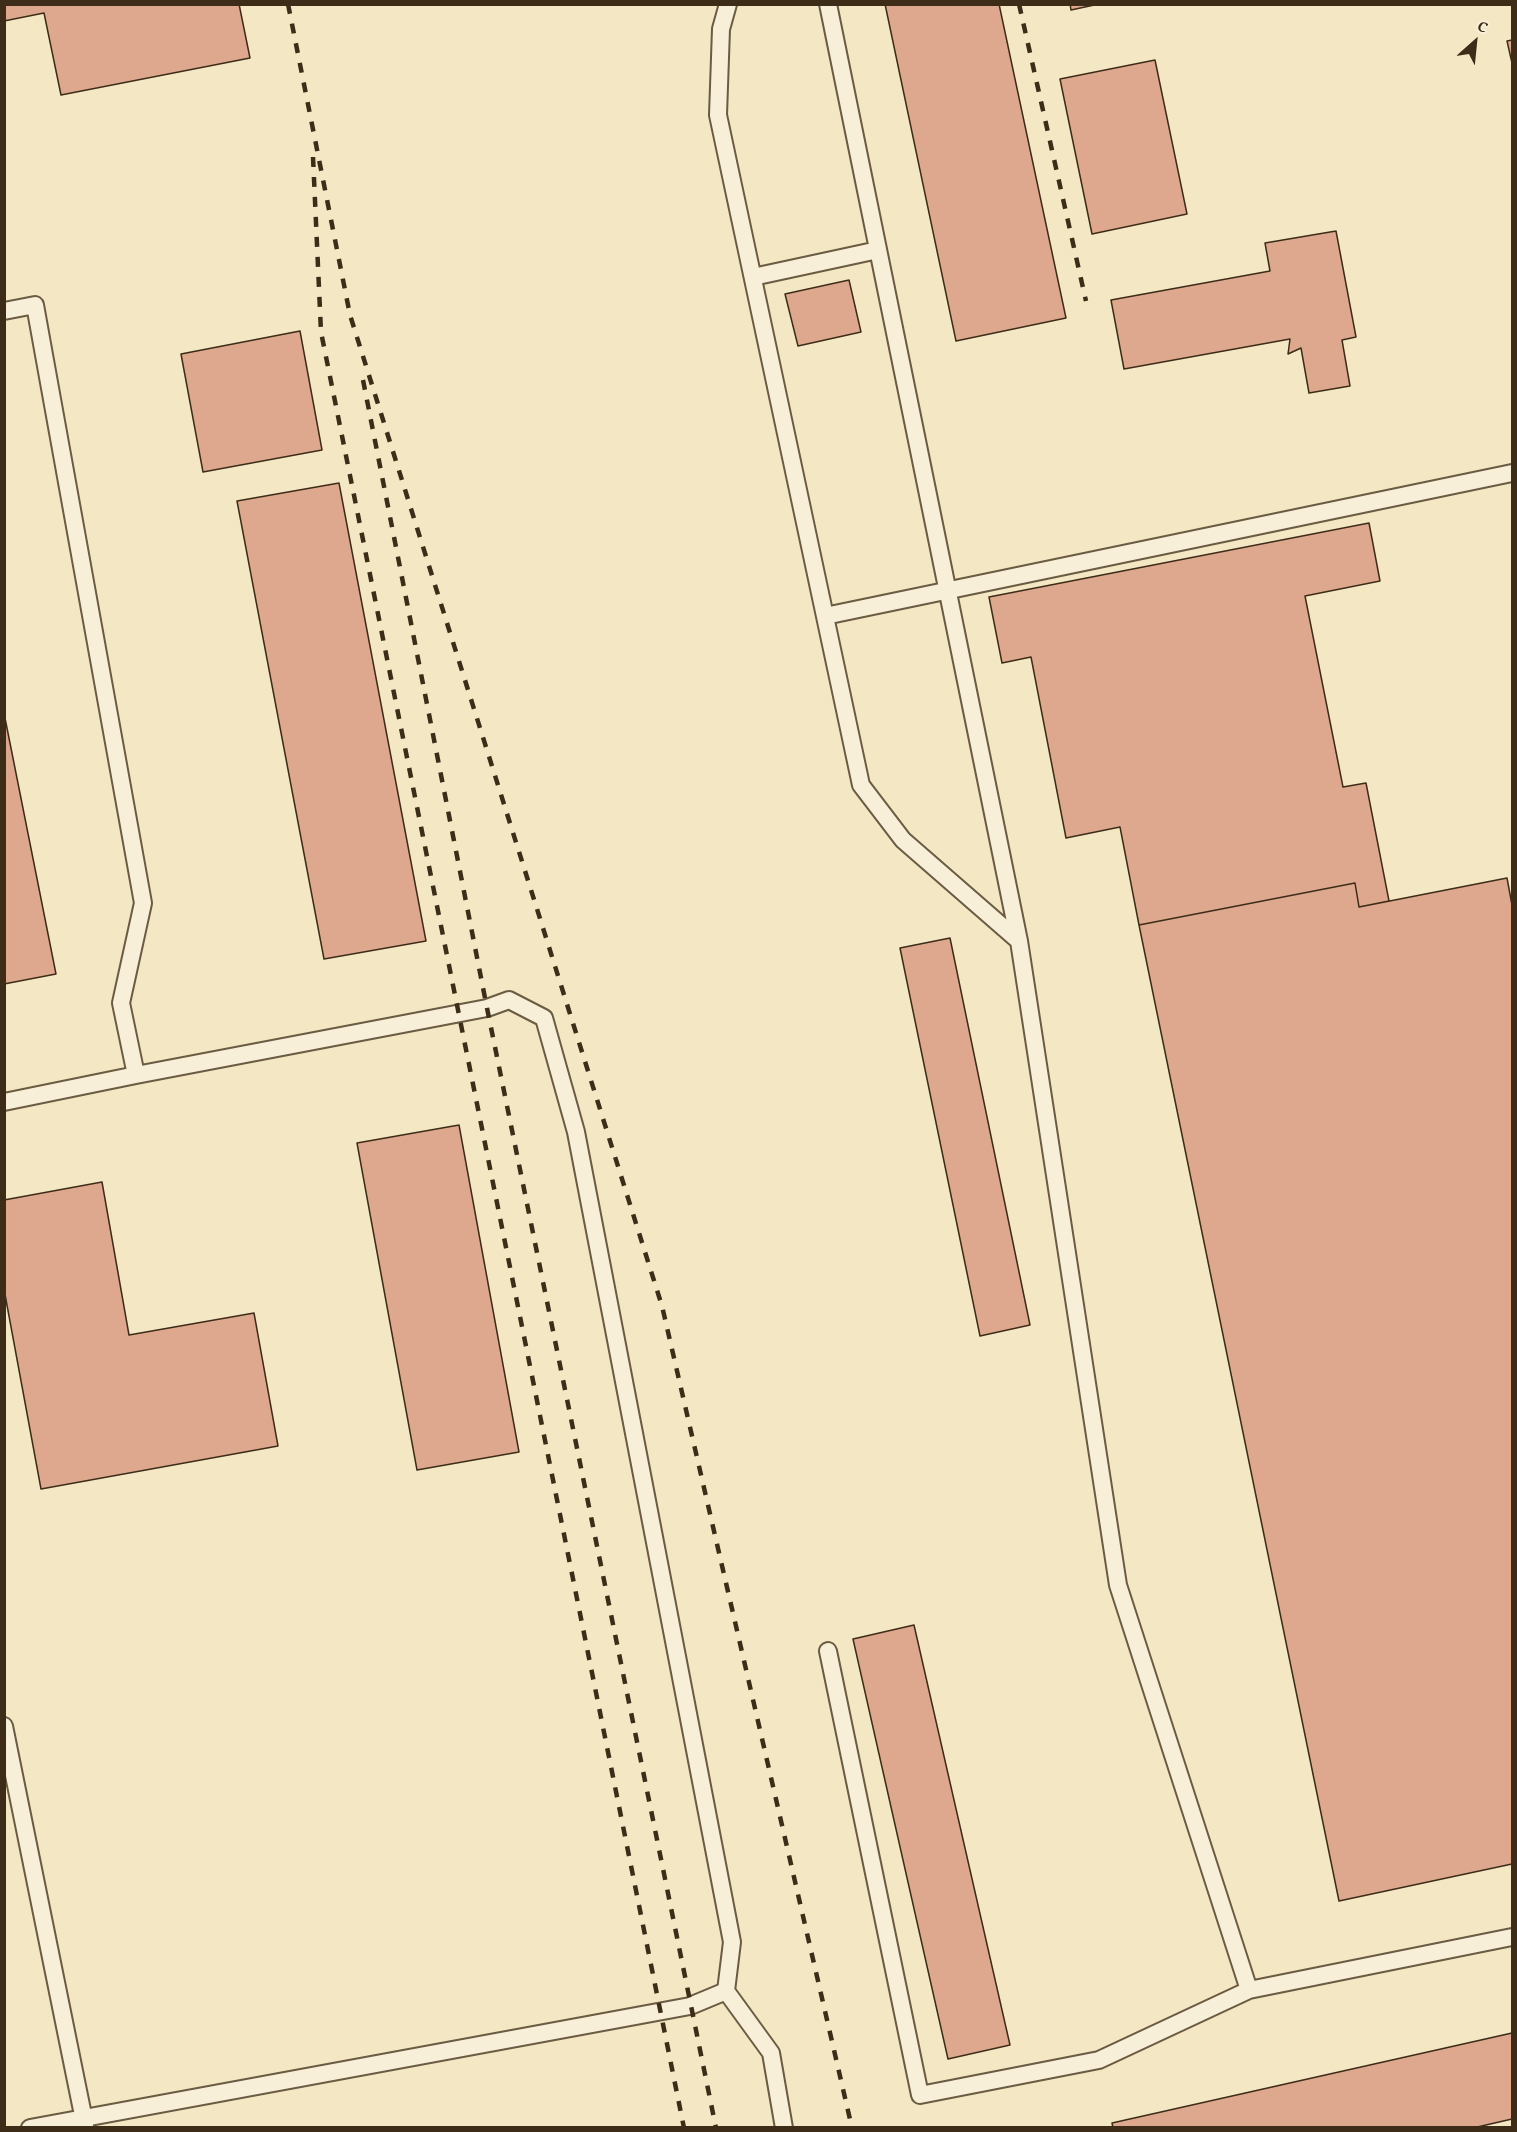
<!DOCTYPE html>
<meta charset="utf-8">
<style>
body{margin:0}
#map{position:relative;width:1517px;height:2132px;overflow:hidden;background:#f4e7c3;font-family:"Gentium Book Plus",serif}
canvas{display:block}
.frame{position:absolute;inset:0;border:6px solid #3d2c18;pointer-events:none}
.north{position:absolute;left:1445px;top:12px;width:60px;height:60px;-webkit-text-stroke:4px #f8efd8;paint-order:stroke;rotate:27deg;font-size:16px;font-weight:700;line-height:24px;text-align:center;color:#3d2c18}
.north::after{content:'';display:block;margin:auto;width:21px;height:27px;background:#3d2c18;clip-path:polygon(50% 0,100% 100%,50% 72%,0 100%)}
</style>
<div id="map">
<canvas width="1517" height="2132"></canvas>
<div class="frame"></div>
<div class="north">С</div>
</div>
<script>
const ctx = document.querySelector('canvas').getContext('2d');
ctx.lineJoin = 'round';
function fill(path, color) { ctx.fillStyle = color; ctx.fill(path, 'evenodd'); }
const toPath = rows => new Path2D(rows.map(r => 'M' + r).join(''));
function strokePath(path, color, width, dash) { ctx.strokeStyle = color; ctx.lineWidth = width; ctx.lineCap = dash ? 'butt' : 'round'; ctx.setLineDash(dash || []); ctx.stroke(path); }
const building = toPath([
 [4,4,239,4,250,58,61,95,44,13,4,21,4,4],
 [885,4,999,4,1066,318,956,341,885,4],
 [1070,4,1099,4,1071,10,1070,4],
 [1512,40,1512,63,1507,41,1512,40],
 [1155,60,1187,214,1092,234,1060,79,1155,60],
 [1336,231,1356,337,1342,340,1350,386,1309,393,1301,348,1288,354,1290,339,1124,369,1111,300,1270,271,1265,243,1336,231],
 [849,280,861,332,798,346,785,294,849,280],
 [300,331,322,450,203,472,181,354,300,331],
 [339,483,426,941,324,959,237,501,339,483],
 [1369,523,1380,581,1305,596,1343,787,1366,783,1389,901,1359,907,1355,883,1139,925,1120,827,1066,838,1031,657,1002,663,989,597,1369,523],
 [4,713,56,974,4,984,4,713],
 [1507,878,1512,905,1512,1864,1339,1901,1139,925,1355,883,1359,907,1507,878],
 [950,938,1030,1325,980,1336,900,948,950,938],
 [459,1125,519,1452,417,1470,357,1143,459,1125],
 [102,1182,129,1335,254,1313,278,1446,41,1489,4,1289,4,1200,102,1182],
 [914,1625,1010,2045,948,2059,853,1639,914,1625],
 [1512,2033,1512,2119,1473,2128,1113,2128,1112,2123,1512,2033]
]);
fill(building, '#dda88d');
strokePath(building, '#3d2c18', 1.5);
const lane = toPath([
 [728,4,721,29,718,115,861,785,903,840,1019,941],
 [753,277,878,250],
 [4,311,35,305,143,903,121,1003,136,1075,4,1102],
 [825,616,1512,473],
 [136,1075,487,1008,509,1000,544,1018,576,1132,732,1942,726,1991],
 [828,1651,920,2095,1099,2060,1249,1990,1118,1585,1019,941,828,4],
 [4,1726,85,2125],
 [1249,1990,1512,1937],
 [30,2128,690,2006,726,1991,771,2053,784,2128]
]);
strokePath(lane, '#6b5b43', 20);
strokePath(lane, '#f8efd8', 16);
strokePath(toPath([
 [288,4,350,315,662,1306,852,2128],
 [1019,4,1086,301],
 [313,157,321,332,684,2128],
 [363,380,487,1008,716,2128]
]), '#3d2c18', 4.5, [10, 10]);
</script>
